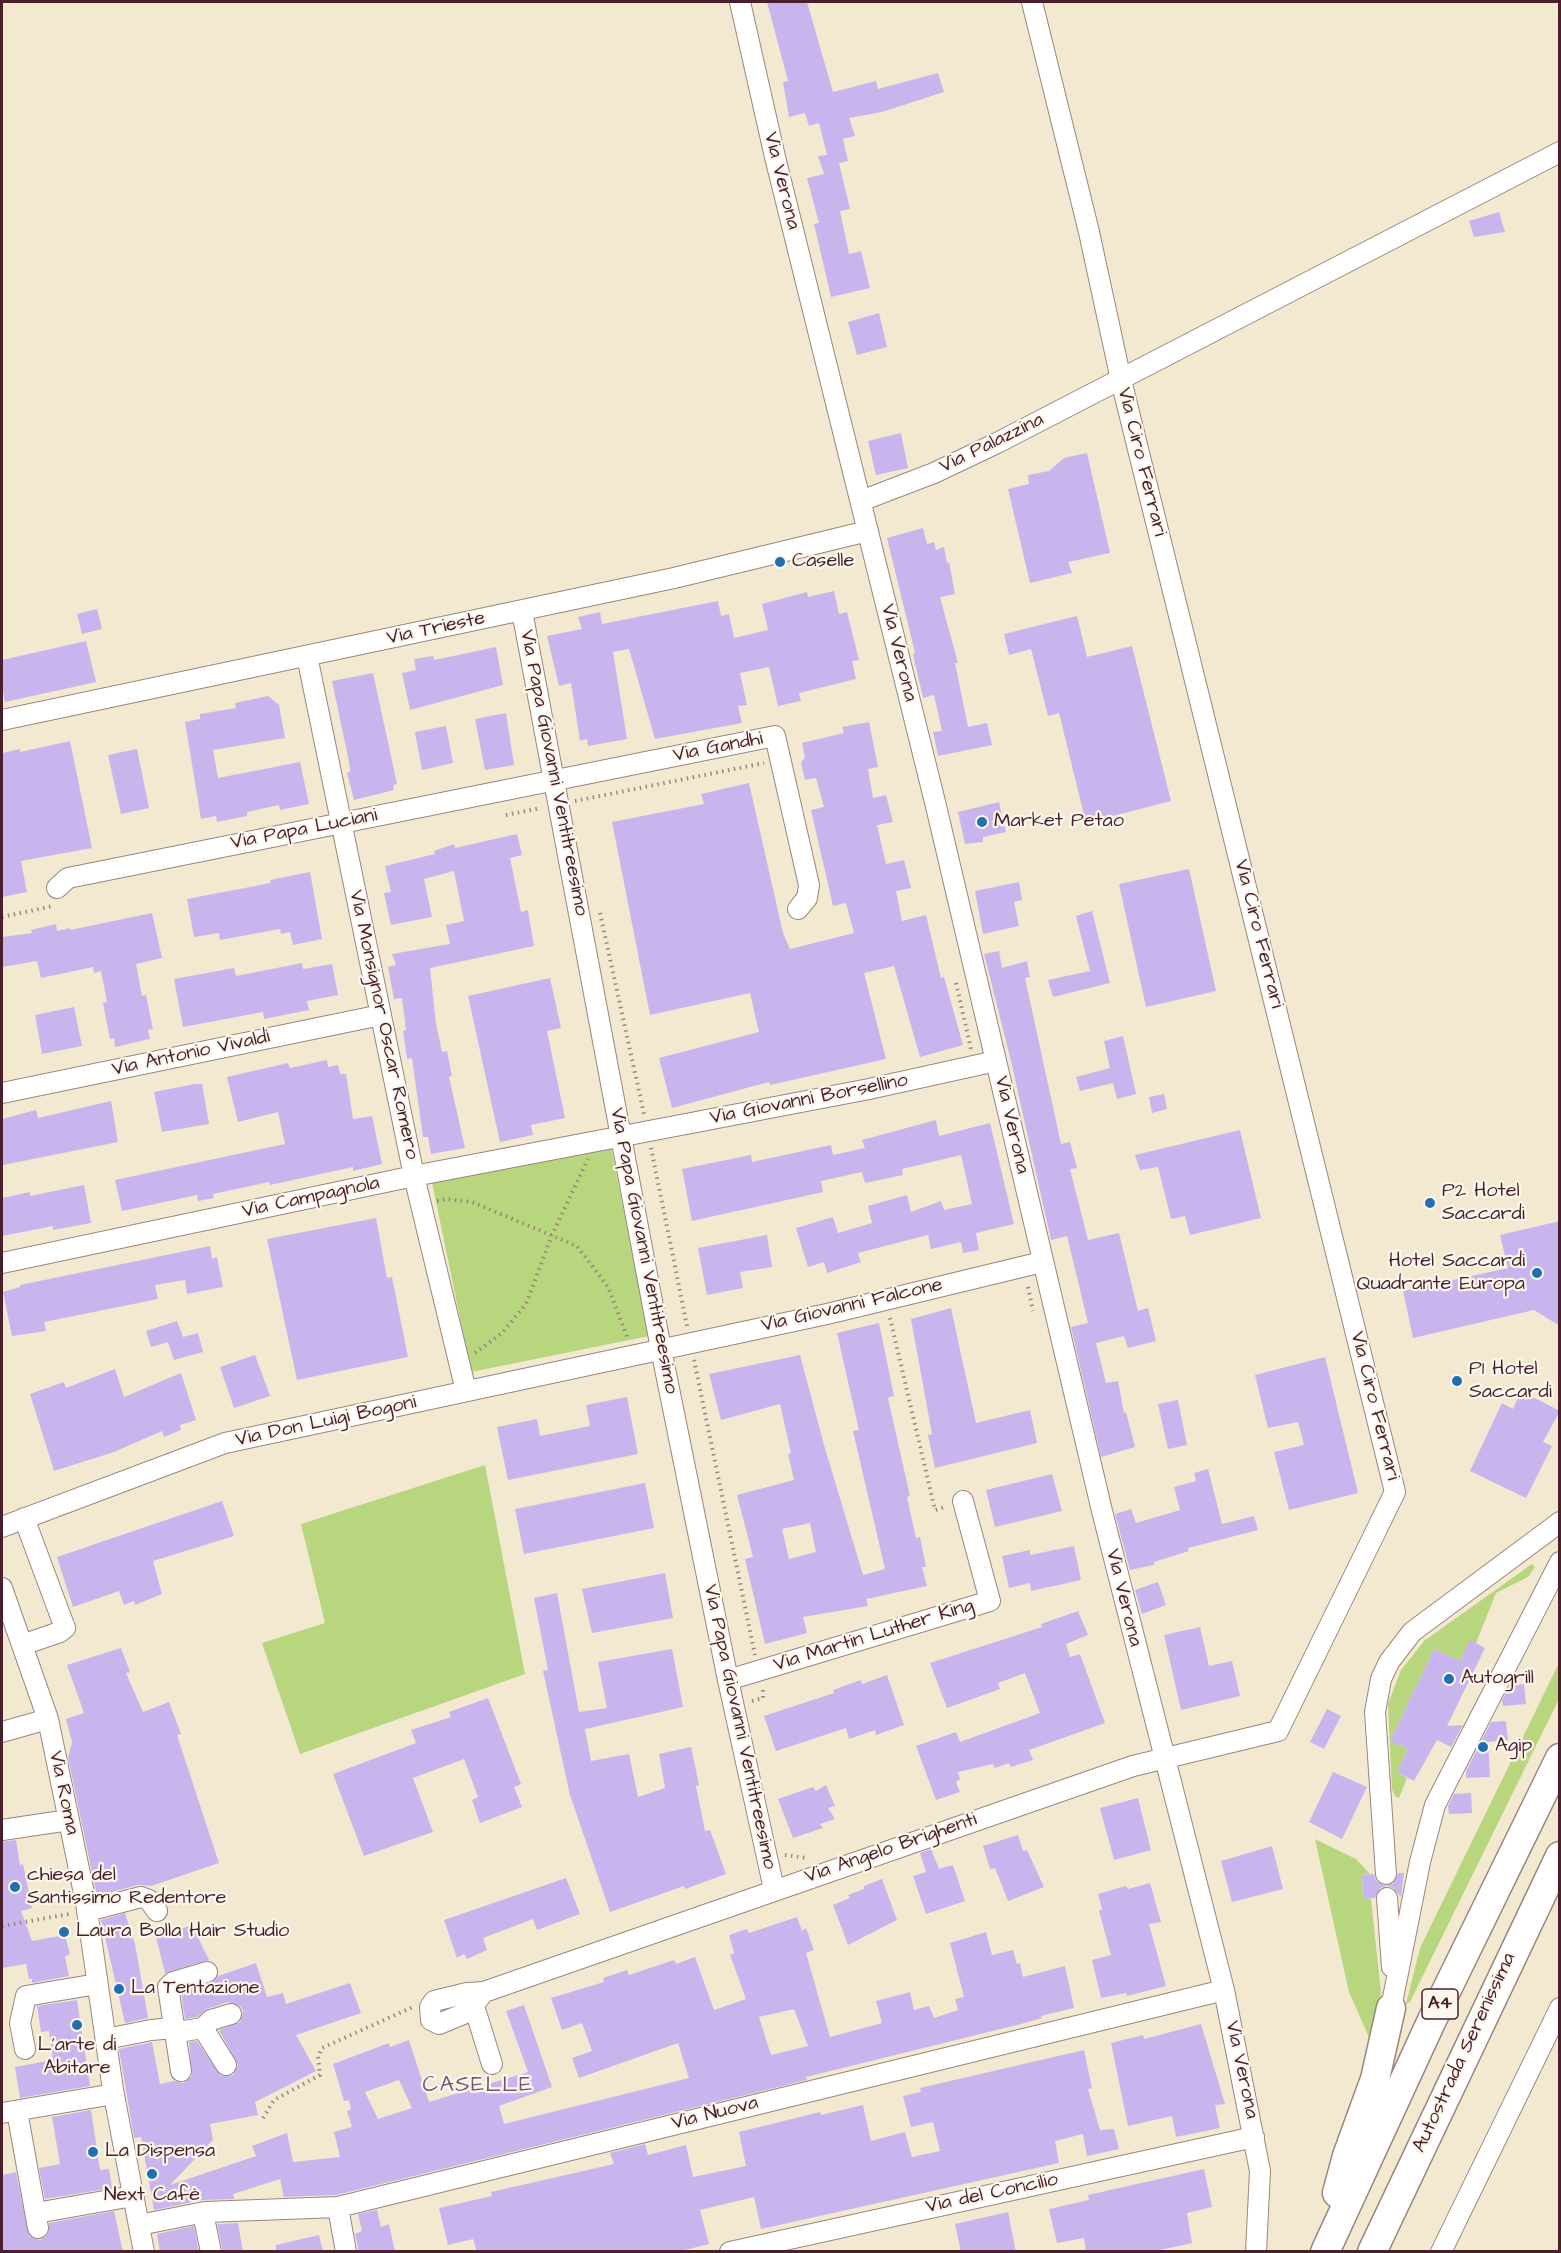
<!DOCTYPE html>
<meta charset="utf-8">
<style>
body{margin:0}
#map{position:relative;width:1561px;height:2253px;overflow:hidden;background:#f3e9d1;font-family:"Architects Daughter",sans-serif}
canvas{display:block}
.frame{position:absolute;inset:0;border:3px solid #4a1f2b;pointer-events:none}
</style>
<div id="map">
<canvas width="1561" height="2253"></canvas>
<div class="frame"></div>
</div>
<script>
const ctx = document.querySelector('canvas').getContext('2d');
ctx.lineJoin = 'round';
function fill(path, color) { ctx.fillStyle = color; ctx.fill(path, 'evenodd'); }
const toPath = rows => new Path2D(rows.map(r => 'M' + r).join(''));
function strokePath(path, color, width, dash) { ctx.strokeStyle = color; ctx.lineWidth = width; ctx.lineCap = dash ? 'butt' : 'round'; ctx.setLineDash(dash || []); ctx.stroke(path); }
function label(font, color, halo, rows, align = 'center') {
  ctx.font = font + ' "Architects Daughter",sans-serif'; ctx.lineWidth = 4.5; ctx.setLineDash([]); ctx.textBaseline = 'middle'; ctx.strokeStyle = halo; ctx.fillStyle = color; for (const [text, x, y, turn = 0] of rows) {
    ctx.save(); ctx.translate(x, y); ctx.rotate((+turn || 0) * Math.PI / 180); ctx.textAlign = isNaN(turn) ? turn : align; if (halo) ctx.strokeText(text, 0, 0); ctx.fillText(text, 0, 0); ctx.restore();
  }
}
fill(toPath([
 [611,1147,649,1336,471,1372,432,1182],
 [485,1465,525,1674,300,1754,262,1643,325,1623,301,1524],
 [1532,1564,1535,1567,1528,1577,1496,1593,1476,1643,1470,1641,1460,1661,1434,1649,1390,1741,1408,1749,1397,1772,1407,1778,1399,1798,1396,1797,1392,1790,1388,1704,1401,1670,1424,1641],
 [1559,1663,1559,1699,1410,2002,1406,2004,1420,1948],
 [1315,1839,1356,1859,1370,1874,1362,1875,1363,1898,1371,1899,1381,1993,1372,2044,1349,1992]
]), '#b7d67d');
fill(toPath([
 [767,2,807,2,833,92,876,81,878,89,938,73,944,92,882,112,849,118,855,136,843,139,848,161,839,163,850,209,840,211,849,254,861,251,870,288,831,297,814,224,819,223,807,178,824,174,818,156,827,155,819,123,809,126,805,113,789,117,783,82,788,81],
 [1499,212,1505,232,1474,237,1469,221],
 [879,313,887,347,857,355,848,322],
 [901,433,908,468,876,475,868,441],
 [1087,453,1110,553,1068,562,1072,573,1030,583,1008,489,1029,484,1028,475,1049,471,1064,458],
 [923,528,927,544,934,542,936,550,944,547,947,563,949,562,955,594,940,597,958,663,955,663,968,727,987,723,992,745,938,756,933,732,942,731,934,695,923,698,913,654,915,653,887,538],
 [834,591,839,614,847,612,859,660,852,661,856,679,799,693,801,701,778,706,769,667,740,673,747,705,738,706,742,723,655,739,629,649,613,652,627,739,588,746,587,739,580,741,571,683,559,686,547,636,582,629,578,617,600,612,602,624,718,601,721,616,729,614,734,638,768,630,762,604,807,592,808,597],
 [97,609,102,629,82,634,77,614],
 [1077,616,1087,657,1132,646,1171,801,1086,823,1059,713,1048,716,1031,649,1009,655,1004,634],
 [86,641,96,682,5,702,2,685,2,660],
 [496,647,503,685,410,710,402,673,416,670,414,659,433,656,434,660],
 [373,673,397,784,393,785,394,790,354,800,347,773,350,772,349,762,332,681],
 [268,696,279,705,285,738,213,750,218,778,300,762,309,804,280,810,279,805,247,812,247,816,217,822,216,816,201,819,185,722,200,719,200,714,236,708,235,703],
 [506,713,514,765,485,770,475,719],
 [869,722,878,767,868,769,873,798,886,795,893,822,877,825,886,864,904,860,911,888,896,891,902,921,926,915,941,978,944,977,963,1045,920,1057,894,966,864,973,886,1059,770,1085,769,1082,672,1108,659,1058,759,1032,750,993,650,1015,612,822,704,804,701,794,749,783,783,933,790,949,854,933,846,903,833,906,811,810,824,807,816,778,805,780,801,763,805,757,802,743,844,733,842,727],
 [446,726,453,763,422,770,415,732],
 [70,741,92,848,21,861,27,892,2,897,2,753,20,749,20,752],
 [137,749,149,808,121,814,108,755],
 [999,802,1006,832,983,837,983,842,965,844,958,812],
 [517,834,522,855,510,858,521,912,528,910,534,946,430,968,436,1024,442,1052,447,1051,452,1076,449,1077,465,1148,431,1154,428,1137,423,1137,412,1058,407,1059,403,1031,406,1030,402,998,394,999,388,967,396,965,392,954,450,944,446,925,464,921,454,871,424,879,432,917,391,925,384,893,391,892,385,866,435,854,434,851,454,844,455,848],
 [1189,869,1216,991,1146,1007,1119,884],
 [310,872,322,939,293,945,290,932,281,934,280,929,220,940,219,933,194,937,187,899,271,883,270,880],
 [1019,882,1022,900,1014,902,1019,926,983,934,975,891],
 [1092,911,1110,983,1053,997,1048,980,1090,971,1076,916],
 [152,913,162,958,136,964,142,996,146,995,153,1029,148,1030,150,1039,115,1047,114,1038,110,1039,103,1003,107,1002,101,971,94,973,93,967,41,978,37,961,2,967,2,937,32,933,31,930,56,924,57,931,70,928,70,930],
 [999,951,1002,968,1027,961,1030,977,1025,978,1061,1144,1070,1142,1077,1168,1070,1169,1088,1240,1119,1233,1138,1311,1148,1308,1156,1341,1128,1348,1124,1336,1096,1343,1106,1383,1118,1381,1124,1413,1126,1412,1135,1447,1101,1457,1071,1327,1088,1323,1067,1236,1051,1240,1011,1061,984,954],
 [302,963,303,969,332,964,338,995,307,1001,309,1010,264,1019,263,1012,183,1027,174,979,234,968,236,976],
 [550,978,561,1028,547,1031,565,1118,531,1125,533,1135,500,1142,468,996],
 [74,1007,82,1046,42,1054,35,1015],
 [1123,1036,1136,1094,1117,1099,1113,1083,1080,1091,1076,1077,1110,1068,1104,1041],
 [327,1060,328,1067,338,1065,340,1074,346,1074,353,1119,372,1116,382,1164,353,1171,353,1167,270,1185,269,1182,213,1194,214,1198,198,1201,197,1195,122,1211,115,1180,285,1144,278,1112,238,1122,227,1077,288,1063,290,1068],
 [195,1084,202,1084,209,1124,162,1132,154,1092],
 [1164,1094,1167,1109,1152,1113,1149,1097],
 [111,1101,118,1142,3,1165,2,1119,36,1110,38,1118],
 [936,1120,939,1136,990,1123,1014,1224,976,1233,979,1250,963,1253,961,1242,931,1249,928,1235,858,1253,861,1262,827,1273,824,1262,808,1267,796,1228,833,1217,838,1233,872,1223,868,1206,907,1195,911,1212,941,1201,944,1210,972,1204,961,1155,902,1169,903,1175,865,1183,862,1172,821,1181,823,1192,692,1221,682,1169,751,1155,752,1162,831,1145,833,1155,865,1148,862,1140],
 [1240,1130,1261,1218,1190,1235,1185,1216,1171,1219,1158,1167,1140,1170,1135,1155],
 [84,1185,91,1223,53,1230,53,1226,2,1236,2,1198,30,1192,30,1196],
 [376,1218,387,1278,392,1277,408,1357,297,1380,267,1239],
 [1560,1221,1560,1326,1534,1310,1413,1338,1403,1291,1508,1268,1500,1235],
 [767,1235,772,1267,740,1272,743,1288,707,1295,698,1248],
 [210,1246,212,1259,217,1257,223,1287,187,1294,185,1280,155,1285,158,1299,44,1322,46,1331,12,1336,3,1292,20,1287,20,1285],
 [951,1308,976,1423,1030,1410,1037,1443,935,1468,928,1435,932,1434,911,1319],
 [177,1321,183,1337,198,1333,203,1352,174,1360,168,1342,151,1347,146,1331],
 [879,1323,894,1396,888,1398,910,1496,907,1497,916,1538,920,1537,926,1567,922,1567,927,1586,866,1599,868,1606,803,1617,807,1633,765,1644,745,1559,753,1557,737,1495,794,1480,788,1454,791,1453,780,1404,721,1420,709,1374,800,1355,824,1445,863,1575,885,1569,853,1431,859,1430,837,1333],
 [810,1523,816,1552,789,1559,782,1529],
 [255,1355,270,1396,234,1408,220,1367],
 [1325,1357,1358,1493,1289,1510,1274,1452,1304,1445,1298,1422,1268,1428,1255,1375],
 [115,1369,124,1397,181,1373,196,1420,180,1425,181,1430,164,1437,162,1431,114,1452,54,1471,30,1394,64,1382,66,1388],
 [1521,1391,1560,1411,1543,1442,1552,1446,1526,1498,1470,1471,1502,1403,1513,1409],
 [627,1397,638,1454,508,1480,497,1427,537,1419,540,1436,590,1426,586,1405],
 [1178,1400,1187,1445,1168,1449,1158,1404],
 [1208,1469,1222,1524,1254,1516,1258,1530,1188,1548,1189,1551,1154,1562,1154,1565,1130,1570,1115,1514,1131,1509,1136,1523,1180,1510,1174,1487,1196,1481,1194,1473],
 [1052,1474,1062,1511,995,1527,986,1490],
 [645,1483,654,1528,524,1554,515,1509],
 [222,1501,234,1536,153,1561,162,1594,135,1605,134,1601,124,1605,119,1591,73,1607,57,1557],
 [1074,1546,1081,1580,1031,1591,1030,1583,1009,1588,1002,1556,1030,1550,1030,1555],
 [665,1573,673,1618,592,1633,582,1589],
 [1158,1582,1166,1605,1142,1614,1135,1590],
 [557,1593,579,1712,607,1708,598,1662,672,1649,683,1707,585,1729,591,1761,629,1754,638,1797,665,1788,659,1754,691,1747,699,1785,696,1786,705,1831,710,1830,726,1874,685,1889,684,1886,610,1912,570,1795,543,1671,548,1670,534,1598],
 [1078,1611,1088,1635,1066,1644,1070,1657,1080,1654,1105,1723,1029,1750,1033,1760,1011,1767,1009,1763,995,1768,993,1764,958,1772,960,1779,956,1782,960,1792,936,1800,916,1746,956,1732,960,1742,1040,1713,1025,1673,998,1683,1000,1689,947,1708,930,1663,1042,1627,1041,1624],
 [1200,1627,1209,1666,1232,1661,1240,1696,1181,1710,1164,1635],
 [1470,1640,1485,1648,1447,1726,1463,1725,1451,1747,1437,1740,1414,1781,1397,1772,1408,1749,1390,1741,1434,1649,1460,1661],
 [121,1648,130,1672,126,1673,143,1712,169,1702,181,1734,177,1735,219,1863,151,1886,138,1885,97,1896,68,1758,72,1742,66,1719,84,1713,67,1665],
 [887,1675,904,1725,876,1735,875,1730,849,1739,846,1728,776,1751,764,1716,834,1693,833,1690,861,1680,862,1684],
 [1524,1684,1526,1704,1503,1706,1502,1700,1510,1685],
 [488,1698,521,1784,514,1787,522,1807,480,1823,472,1800,478,1797,464,1759,413,1778,433,1832,364,1856,333,1774,416,1743,411,1730,451,1717,449,1712],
 [1327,1709,1341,1716,1324,1749,1310,1742],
 [1506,1721,1508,1740,1488,1742,1490,1777,1466,1778,1466,1771,1491,1722],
 [1333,1772,1367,1787,1342,1839,1309,1822],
 [826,1785,835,1806,828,1808,835,1819,820,1824,823,1828,793,1838,778,1799,813,1787,816,1791],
 [1471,1793,1472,1813,1449,1814,1448,1806,1454,1794],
 [1138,1798,1151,1850,1114,1860,1100,1808],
 [1018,1835,1023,1851,1027,1850,1044,1887,1008,1901,995,1868,990,1869,983,1846],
 [16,1840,20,1865,23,1864,32,1908,21,1911,32,1941,65,1935,70,1954,65,1957,69,1976,32,1983,32,1979,29,1979,26,1964,2,1968,2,1842],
 [1272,1846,1283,1889,1232,1902,1221,1861],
 [931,1849,939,1869,953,1865,965,1901,926,1914,913,1876,926,1872,920,1853],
 [1398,1873,1404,1873,1401,1897,1393,1888,1387,1886,1380,1888,1375,1898,1363,1899,1362,1875,1374,1874,1376,1881,1386,1886,1393,1884],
 [566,1878,580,1914,537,1930,533,1919,483,1938,487,1950,467,1959,464,1954,457,1958,444,1920],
 [882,1879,897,1920,848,1945,833,1905,850,1898,848,1895,864,1889,864,1886],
 [1150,1883,1161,1922,1149,1924,1166,1986,1127,1996,1126,1993,1101,1998,1092,1960,1111,1955,1099,1911,1102,1909,1098,1894,1126,1886,1128,1889],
 [125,1913,135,1944,148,2018,125,2023,101,1920],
 [797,1917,802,1931,806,1928,814,1950,806,1953,830,2037,882,2023,876,2001,910,1992,914,2010,929,2006,934,2018,958,2010,955,1999,964,1997,950,1943,986,1932,992,1955,1013,1950,1017,1964,1020,1963,1023,1977,1065,1966,1074,2008,1041,2016,1042,2018,1021,2024,806,2077,807,2080,336,2195,284,2197,280,2179,233,2194,234,2199,203,2200,154,2210,141,2137,134,2138,119,2049,152,2042,160,2084,174,2081,183,2083,192,2076,189,2042,197,2041,221,2076,233,2075,238,2065,219,2030,240,2022,243,2011,240,2006,228,2002,207,2009,197,2017,185,2019,181,1992,210,1984,218,1976,256,1963,267,1997,283,1993,286,2004,350,1983,361,2013,296,2035,316,2071,255,2102,258,2115,210,2124,213,2140,170,2185,256,2156,252,2146,287,2133,293,2162,340,2157,334,2132,352,2127,347,2111,351,2109,349,2100,344,2101,333,2064,389,2043,390,2047,409,2040,429,2102,528,2072,506,2011,524,2005,552,2087,499,2106,504,2124,689,2078,678,2043,579,2078,572,2058,592,2051,582,2023,562,2030,551,1998,604,1982,603,1978,627,1970,629,1975,674,1960,676,1964,695,1957,714,2010,746,1999,730,1955,734,1953,729,1935,747,1929,749,1933],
 [794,2009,808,2046,771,2055,759,2017],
 [399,2080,412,2108,378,2119,365,2092],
 [192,1925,209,1960,165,1973,156,1937],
 [77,2000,90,2086,20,2098,15,2067,53,2060,49,2031,41,2032,37,2006],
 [1201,2024,1225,2104,1215,2105,1220,2128,1176,2137,1172,2116,1128,2126,1111,2043,1143,2035,1144,2039],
 [1084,2050,1092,2088,1088,2089,1100,2130,1114,2129,1119,2149,1087,2156,1083,2134,1055,2141,1059,2163,761,2229,754,2197,700,2210,709,2244,677,2252,477,2252,473,2239,448,2245,439,2208,492,2196,491,2192,614,2164,610,2153,645,2144,648,2155,686,2145,693,2177,746,2166,739,2132,820,2112,821,2115,863,2105,871,2141,905,2132,912,2157,940,2151,933,2122,911,2127,903,2096,921,2092,920,2088],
 [91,2110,100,2170,109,2169,112,2188,45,2199,39,2168,60,2164,52,2117],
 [1204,2169,1212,2207,1187,2213,1192,2243,1151,2252,1086,2252,1084,2238,1057,2243,1049,2209,1089,2200,1088,2195],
 [16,2172,29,2236,40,2240,45,2237,49,2231,49,2223,114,2211,123,2252,2,2252,2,2175],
 [377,2210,381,2227,389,2224,395,2252,359,2252,355,2234,362,2231,358,2214],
 [1008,2212,1016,2252,961,2252,955,2224],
 [238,2223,243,2252,223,2252,217,2224],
 [194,2226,199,2252,160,2252,157,2234],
 [319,2235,323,2252,276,2252,276,2245]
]), '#c9b5ee');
const minor = toPath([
 [740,2,775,157,935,802,1102,1511,1224,1990,1260,2171,1256,2252],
 [861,501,934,473,997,443,1560,152],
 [522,611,661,1349,728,1680,774,1889],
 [307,656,414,1176,466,1391],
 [2,720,674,578,868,531],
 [57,888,68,878,775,736,809,885,807,898,798,909],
 [2,1093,381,1015],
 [2,1263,414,1176,869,1089,996,1061],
 [2,1527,225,1443,827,1314,1042,1262],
 [2,1588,48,1719,86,1903,113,2090,144,2252],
 [22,1645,60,1632,65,1628,24,1518],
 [728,1680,990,1601,963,1501],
 [2,1732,48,1719],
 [2,1830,69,1820],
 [1386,1874,1375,1712,1381,1679,1389,1662,1412,1632,1560,1522],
 [1387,1898,1392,1967],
 [87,1911,141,1897,149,1900,157,1911],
 [484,1992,468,2012,439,2024,431,2020,430,2007,434,2001,467,1993,484,1992,1133,1766,1278,1731,1395,1492,1121,380,1089,232,1032,2],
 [474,2006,492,2064],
 [1391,2008,1420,1862,1435,1805,1560,1562],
 [203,2028,226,2065],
 [106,2039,151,2030,174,2028,184,2031,203,2028,211,2020,231,2014],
 [25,2049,20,2023,26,1996,97,1984],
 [181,2071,168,1987,173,1982,207,1972],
 [17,2111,38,2228],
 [2,2113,114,2094],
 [338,2207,346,2252],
 [36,2213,133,2196],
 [203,2213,211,2252],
 [139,2225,205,2212,338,2207,1224,1990],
 [730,2252,1254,2137],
 [1441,2252,1560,2008]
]);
const highway = toPath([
 [1337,2193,1347,2156,1375,2079,1391,2008],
 [1325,2252,1432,2020,1560,1758],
 [1372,2252,1560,1856]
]);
strokePath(minor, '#9e847e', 22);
strokePath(highway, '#9e847e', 31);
strokePath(toPath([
 [575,801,764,763],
 [506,815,541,808],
 [600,913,644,1114],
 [2,917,53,906],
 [956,983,971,1049],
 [651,1148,687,1326],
 [437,1201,446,1199,472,1202,577,1246,608,1287,628,1339],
 [1028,1287,1033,1311],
 [890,1318,935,1510,945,1507],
 [475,1353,502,1333,526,1304,552,1235,588,1159],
 [694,1360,755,1655],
 [752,1701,763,1698,763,1688],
 [785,1855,807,1858],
 [2,1926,69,1914],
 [263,2118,274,2100,320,2075,318,2057,322,2048,413,2007]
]), '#9e847e', 4, [1.5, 4.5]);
strokePath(minor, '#fff', 20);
strokePath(highway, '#fff', 28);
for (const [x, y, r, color] of [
 [780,562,6,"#1f6fb2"],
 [982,822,6,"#1f6fb2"],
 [1430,1203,6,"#1f6fb2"],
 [1537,1273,6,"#1f6fb2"],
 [1457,1381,6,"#1f6fb2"],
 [1449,1679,6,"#1f6fb2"],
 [1483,1747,6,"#1f6fb2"],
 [15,1887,6,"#1f6fb2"],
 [64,1932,6,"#1f6fb2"],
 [119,1989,6,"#1f6fb2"],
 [77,2025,6,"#1f6fb2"],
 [93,2152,6,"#1f6fb2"],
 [152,2174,6,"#1f6fb2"]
]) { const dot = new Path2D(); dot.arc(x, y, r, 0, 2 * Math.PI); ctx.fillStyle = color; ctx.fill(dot); strokePath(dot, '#fbf7ec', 2); }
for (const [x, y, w] of [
 [1440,2004,36]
]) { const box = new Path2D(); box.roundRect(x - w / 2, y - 15, w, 30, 4.5); ctx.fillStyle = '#fbf7ec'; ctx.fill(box); strokePath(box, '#4a1f2b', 1.5); }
label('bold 18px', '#4a1f2b', null, [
 ["A4",1440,2004]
]);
label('20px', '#4a1f2b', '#fbf7ec', [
 ["Via Verona",781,181,76],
 ["Via Palazzina",992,444,-26],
 ["Via Ciro Ferrari",1141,462,76],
 ["Via Trieste",436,629,-12],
 ["Via Verona",898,653,76],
 ["Via Gandhi",718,748,-11],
 ["Via Papa Giovanni Ventitreesimo",553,773,79],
 ["Via Papa Luciani",304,830,-11],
 ["Via Ciro Ferrari",1258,934,76],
 ["Via Monsignor Oscar Romero",383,1025,78],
 ["Via Antonio Vivaldi",191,1054,-12],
 ["Via Giovanni Borsellino",809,1100,-11],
 ["Via Verona",1011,1125,77],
 ["Via Campagnola",311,1198,-12],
 ["Via Papa Giovanni Ventitreesimo",643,1251,79],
 ["Via Giovanni Falcone",852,1306,-13],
 ["Via Ciro Ferrari",1374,1406,76],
 ["Via Don Luigi Bogoni",326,1422,-12],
 ["Via Verona",1123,1598,76],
 ["Via Martin Luther King",874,1636,-17],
 ["Via Papa Giovanni Ventitreesimo",739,1727,78],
 ["Via Roma",63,1793,78],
 ["Via Angelo Brighenti",891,1849,-19],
 ["Autostrada Serenissima",1465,2053,-65],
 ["Via Verona",1241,2070,78],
 ["Via Nuova",715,2114,-14],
 ["Via del Concilio",992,2194,-12]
]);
label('20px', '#4a1f2b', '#fbf7ec', [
 ["Caselle",792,562],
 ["Market Petao",994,822],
 ["P2 Hotel",1442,1192],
 ["Saccardi",1442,1215],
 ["Hotel Saccardi",1525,1262,"right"],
 ["Quadrante Europa",1525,1285,"right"],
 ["P1 Hotel",1469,1370],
 ["Saccardi",1469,1393],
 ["Autogrill",1461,1679],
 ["Agip",1495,1747],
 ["chiesa del",27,1876],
 ["Santissimo Redentore",27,1899],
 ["Laura Bolla Hair Studio",76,1932],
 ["La Tentazione",131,1989],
 ["L'arte di",77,2046,"center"],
 ["Abitare",77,2069,"center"],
 ["La Dispensa",105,2152],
 ["Next Cafè",152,2196,"center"]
], 'left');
ctx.letterSpacing = '1.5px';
label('22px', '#76546f', '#fbf7ec', [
 ["CASELLE",478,2086]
]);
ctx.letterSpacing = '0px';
</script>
